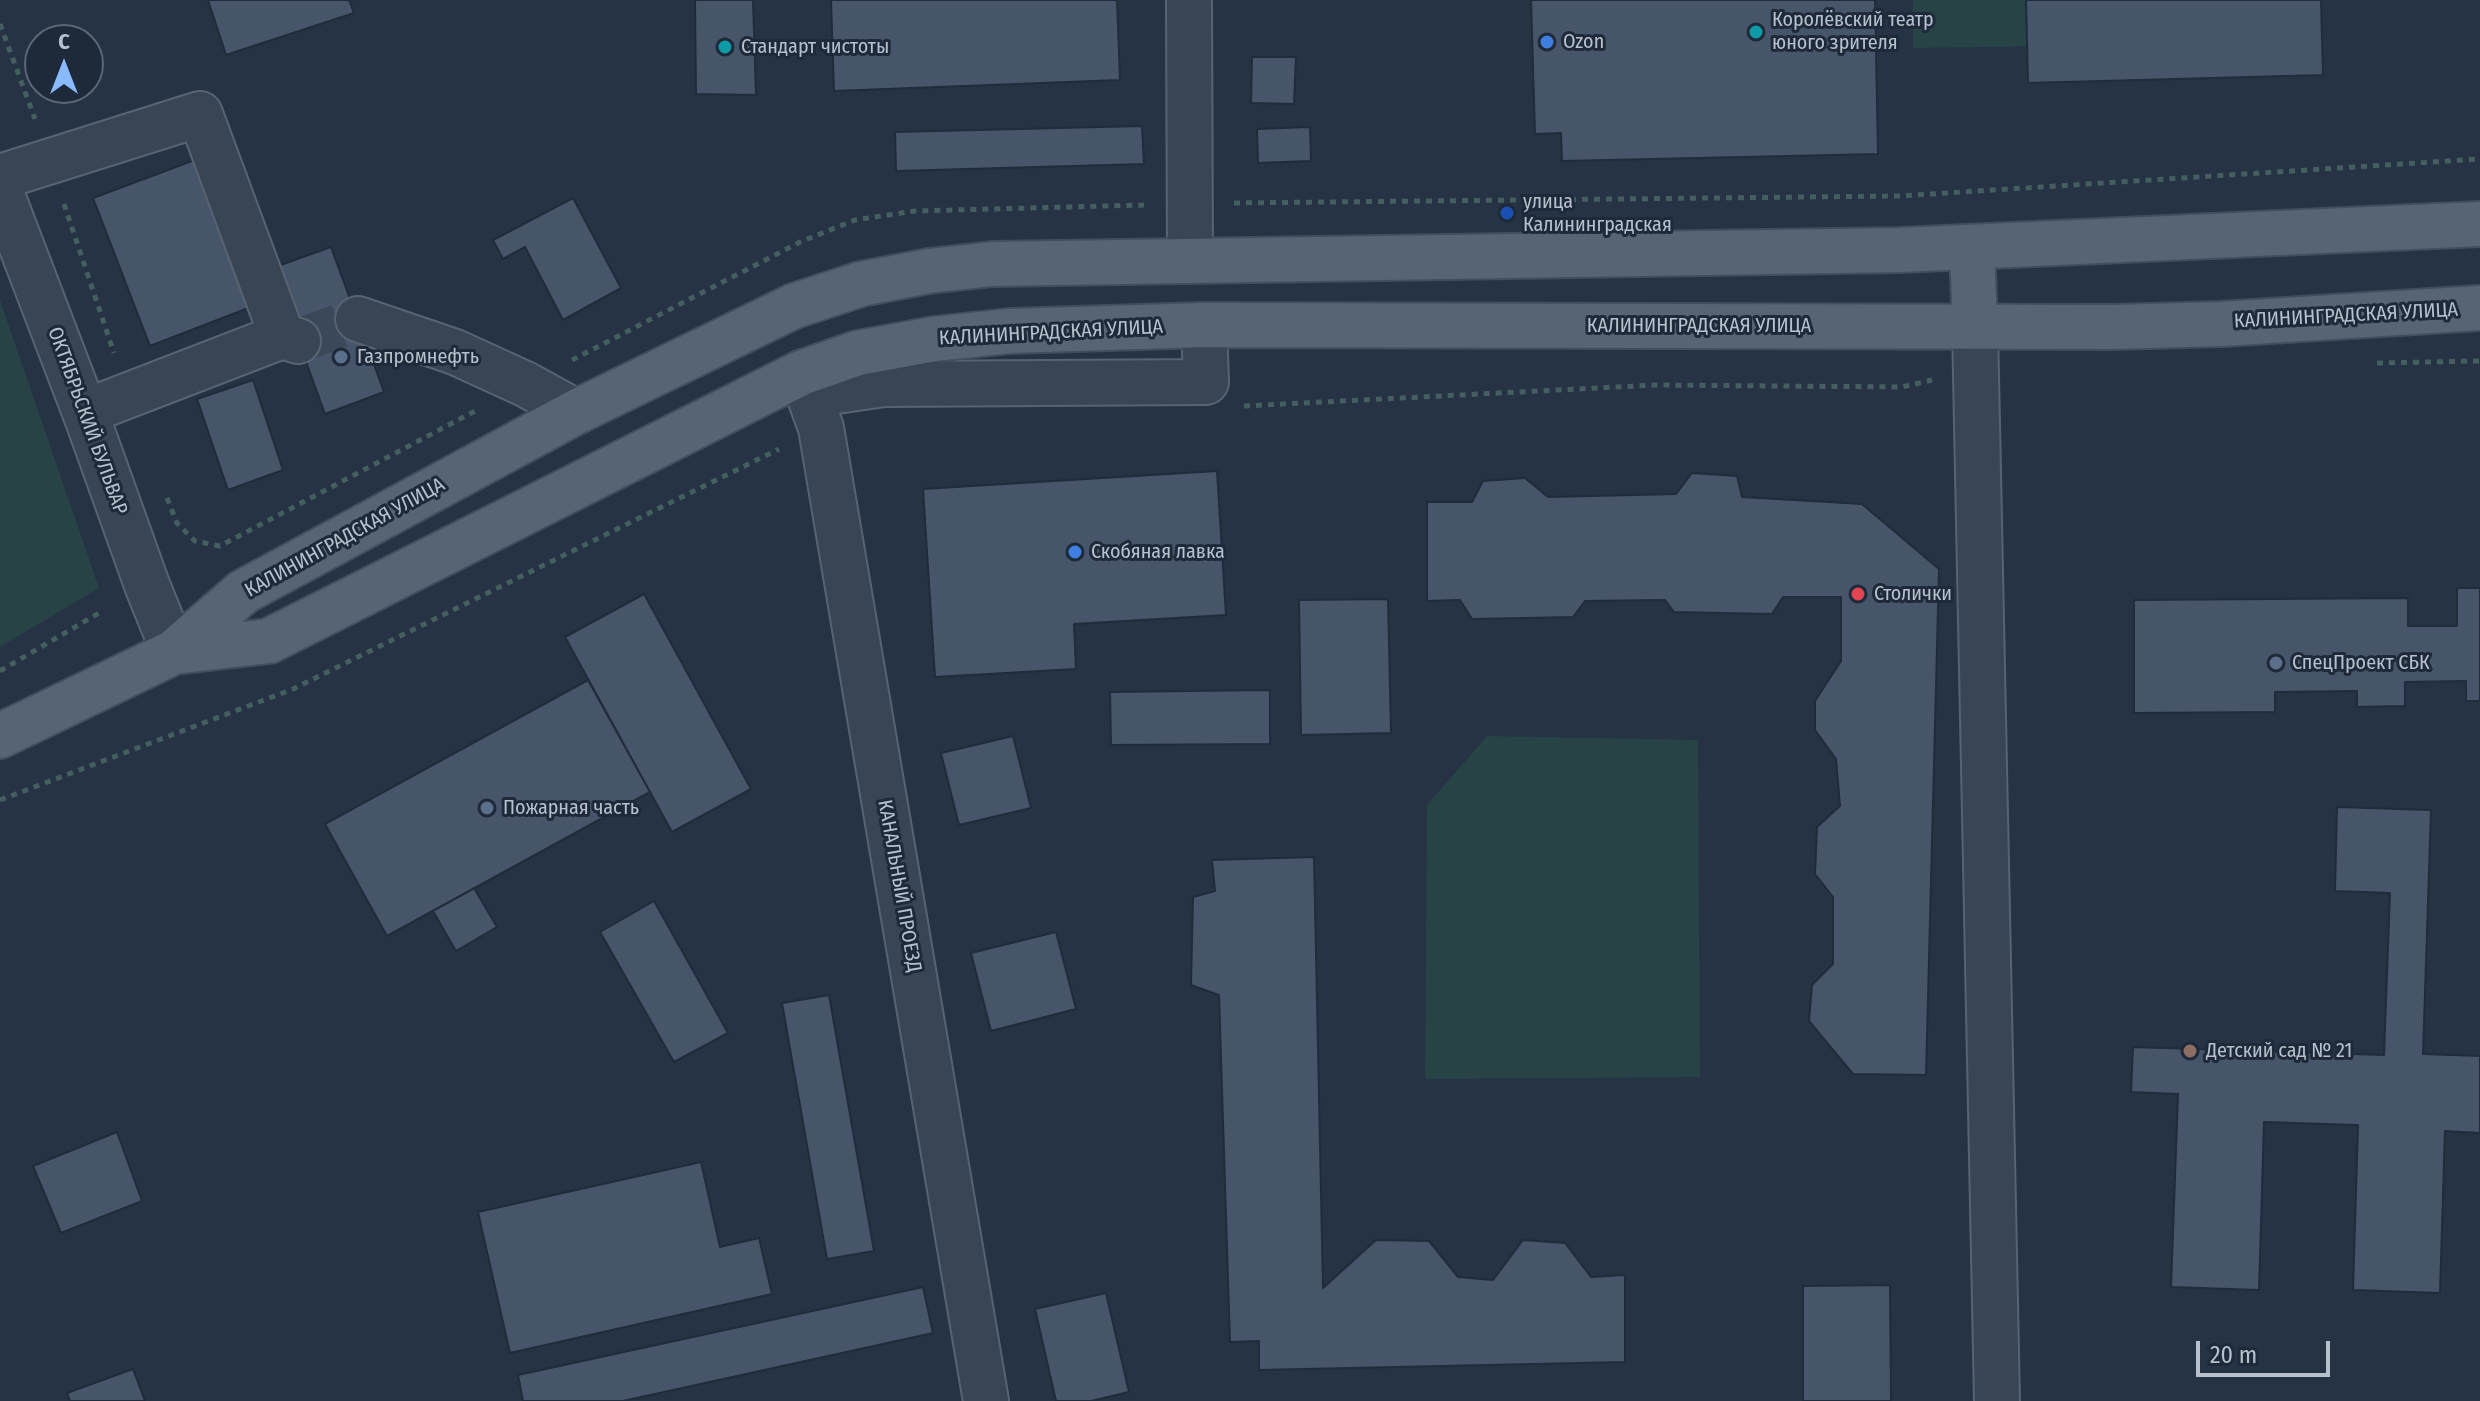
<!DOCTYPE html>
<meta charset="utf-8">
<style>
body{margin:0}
#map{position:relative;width:2480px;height:1401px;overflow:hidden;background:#253345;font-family:"Fira Sans Condensed",sans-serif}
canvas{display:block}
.north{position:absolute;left:24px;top:24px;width:80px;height:80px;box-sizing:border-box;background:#1e2a39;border:2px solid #5b6674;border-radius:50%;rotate:0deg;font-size:22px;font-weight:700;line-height:32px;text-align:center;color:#b7c0cd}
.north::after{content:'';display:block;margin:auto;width:28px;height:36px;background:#8abaff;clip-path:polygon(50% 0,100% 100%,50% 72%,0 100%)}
.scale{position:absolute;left:2196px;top:1341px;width:134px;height:36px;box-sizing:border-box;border:4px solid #b7c0cd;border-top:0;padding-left:10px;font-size:24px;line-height:28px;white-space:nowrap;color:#b7c0cd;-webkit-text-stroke:6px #1e2a39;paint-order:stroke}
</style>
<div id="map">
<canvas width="2480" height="1401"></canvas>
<div class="north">С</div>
<div class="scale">20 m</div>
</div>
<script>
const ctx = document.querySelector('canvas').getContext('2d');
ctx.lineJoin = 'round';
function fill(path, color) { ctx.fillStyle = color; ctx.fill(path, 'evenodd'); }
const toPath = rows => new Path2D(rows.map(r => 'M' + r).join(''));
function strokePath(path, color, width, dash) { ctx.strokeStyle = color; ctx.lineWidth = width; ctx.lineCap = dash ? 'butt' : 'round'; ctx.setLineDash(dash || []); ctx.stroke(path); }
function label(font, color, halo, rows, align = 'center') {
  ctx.font = font + ' "Fira Sans Condensed",sans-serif'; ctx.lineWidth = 6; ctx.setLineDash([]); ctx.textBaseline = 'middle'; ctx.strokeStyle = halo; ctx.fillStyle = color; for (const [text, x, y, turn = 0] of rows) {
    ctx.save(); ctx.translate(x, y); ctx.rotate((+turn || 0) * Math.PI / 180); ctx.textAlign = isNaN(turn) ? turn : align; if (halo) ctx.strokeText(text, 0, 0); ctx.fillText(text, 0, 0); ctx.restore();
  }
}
fill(toPath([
 [1913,0,2057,0,2058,46,1913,48],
 [0,300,99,588,0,647],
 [1487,736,1698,740,1700,1077,1425,1079,1427,805]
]), '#274345');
const building = toPath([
 [208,0,349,0,354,13,226,55,208,0],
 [695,0,753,0,756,95,696,94,695,0],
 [831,0,1117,0,1120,80,834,91,831,0],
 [1531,0,1875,0,1878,154,1562,161,1561,133,1535,134,1531,0],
 [2026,0,2321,0,2323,75,2028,83,2026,0],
 [1252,57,1296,57,1294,104,1251,103,1252,57],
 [1142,126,1144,164,896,171,895,132,1142,126],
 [1310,127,1311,161,1258,163,1257,129,1310,127],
 [200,158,256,305,150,346,93,198,200,158],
 [573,198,621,288,563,320,525,247,503,259,493,240,573,198],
 [331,247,384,392,325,414,272,268,331,247],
 [253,380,283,470,228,490,197,399,253,380],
 [1217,471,1226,615,1074,624,1076,669,935,677,923,489,1217,471],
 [1692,473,1737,476,1742,497,1862,504,1939,569,1926,1075,1853,1074,1809,1021,1812,985,1833,964,1833,897,1815,874,1817,827,1840,806,1836,759,1815,730,1815,701,1841,661,1841,597,1783,597,1772,614,1674,612,1665,600,1585,601,1573,617,1472,619,1460,600,1427,601,1427,502,1472,502,1483,481,1525,478,1548,497,1676,494,1692,473],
 [2457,588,2480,588,2480,701,2466,701,2466,681,2405,682,2405,706,2357,707,2357,691,2275,692,2275,712,2134,713,2134,600,2408,598,2408,626,2457,626,2457,588],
 [644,594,751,789,672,832,565,637,644,594],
 [1388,599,1391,733,1301,735,1299,600,1388,599],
 [588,680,650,792,387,936,325,824,588,680],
 [1270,690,1270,744,1111,745,1110,692,1270,690],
 [1013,736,1031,808,959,825,941,753,1013,736],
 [2337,807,2431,810,2423,1054,2480,1056,2480,1133,2445,1131,2440,1293,2353,1290,2358,1125,2264,1122,2259,1290,2171,1287,2178,1094,2131,1092,2133,1047,2384,1055,2390,893,2335,891,2337,807],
 [1314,857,1323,1288,1376,1240,1429,1241,1458,1277,1493,1280,1523,1240,1565,1243,1591,1277,1625,1275,1625,1362,1259,1370,1259,1341,1230,1342,1219,995,1191,985,1193,897,1215,891,1212,860,1314,857],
 [474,888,497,927,456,951,433,911,474,888],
 [654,901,728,1033,674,1062,600,932,654,901],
 [1056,932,1076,1009,991,1031,971,953,1056,932],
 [829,995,874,1251,827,1259,782,1003,829,995],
 [117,1132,142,1201,61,1233,33,1166,117,1132],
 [701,1162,720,1247,759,1238,772,1294,510,1353,478,1212,701,1162],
 [1890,1285,1891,1401,1803,1401,1803,1286,1890,1285],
 [923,1287,933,1333,623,1401,523,1401,518,1375,923,1287],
 [1106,1293,1129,1392,1091,1401,1056,1401,1035,1309,1106,1293],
 [133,1369,145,1401,70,1401,67,1393,133,1369]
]);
fill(building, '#465569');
strokePath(building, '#202c3b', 2);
strokePath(toPath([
 [298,341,358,319]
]), '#3b4859', 44, [44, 22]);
const minor = toPath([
 [1189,0,1190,260],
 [0,177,200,114,282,336,298,341],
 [0,190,89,423,147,585,174,652],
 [358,319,455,352,525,384,576,412],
 [1975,327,1997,1401],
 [801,373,821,428,986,1401],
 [809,395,884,384,1206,382,1204,325],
 [85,412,282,336]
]);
const major = toPath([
 [1972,247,1975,327],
 [174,652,269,641,801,373,858,353,934,339,1010,331,1204,325,2113,327,2221,324,2480,308],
 [0,736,174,652,243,592,576,412,794,306,861,284,929,271,992,264,1900,250,2480,224]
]);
strokePath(minor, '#586371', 48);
strokePath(major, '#434e5d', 48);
strokePath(toPath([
 [0,24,35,119],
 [1234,203,1899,196,2480,159],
 [64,204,114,353],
 [572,360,800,242,855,220,915,211,1144,205],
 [2377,363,2480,361],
 [1244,406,1656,385,1902,387,1932,380],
 [167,498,177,523,195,541,220,546,475,411],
 [0,671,99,613],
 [0,800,293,689,779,449]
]), '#455f61', 5, [6, 6]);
strokePath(minor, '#394554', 44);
strokePath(major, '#576474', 44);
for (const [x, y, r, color] of [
 [1756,32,8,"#0f9aa8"],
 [1547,42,8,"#3f7fe0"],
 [725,47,8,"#0f9aa8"],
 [1507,213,8,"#1a4fb4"],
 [341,357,8,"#5c6f8a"],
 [1075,552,8,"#3f7fe0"],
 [1858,594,8,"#e0444e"],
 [2276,663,8,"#5c6f8a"],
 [487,808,8,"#5c6f8a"],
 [2190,1051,8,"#8d6e63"]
]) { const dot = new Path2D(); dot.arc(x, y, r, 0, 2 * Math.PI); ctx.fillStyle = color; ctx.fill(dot); strokePath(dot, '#1e2a39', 3); }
label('20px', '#b7c0cd', '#1e2a39', [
 ["Королёвский театр",1772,20],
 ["юного зрителя",1772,43],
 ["Ozon",1563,42],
 ["Стандарт чистоты",741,47],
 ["улица",1523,202],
 ["Калининградская",1523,225],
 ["Газпромнефть",357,357],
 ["Скобяная лавка",1091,552],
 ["Столички",1874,594],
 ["СпецПроект СБК",2292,663],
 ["Пожарная часть",503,808],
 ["Детский сад № 21",2206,1051]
], 'left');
label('20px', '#b7c0cd', '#1e2a39', [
 ["КАЛИНИНГРАДСКАЯ УЛИЦА",2346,316,-3],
 ["КАЛИНИНГРАДСКАЯ УЛИЦА",1699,326],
 ["КАЛИНИНГРАДСКАЯ УЛИЦА",1051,333,-3],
 ["ОКТЯБРЬСКИЙ БУЛЬВАР",87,421,70],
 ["КАЛИНИНГРАДСКАЯ УЛИЦА",345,538,-29],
 ["КАНАЛЬНЫЙ ПРОЕЗД",899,886,80]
]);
</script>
